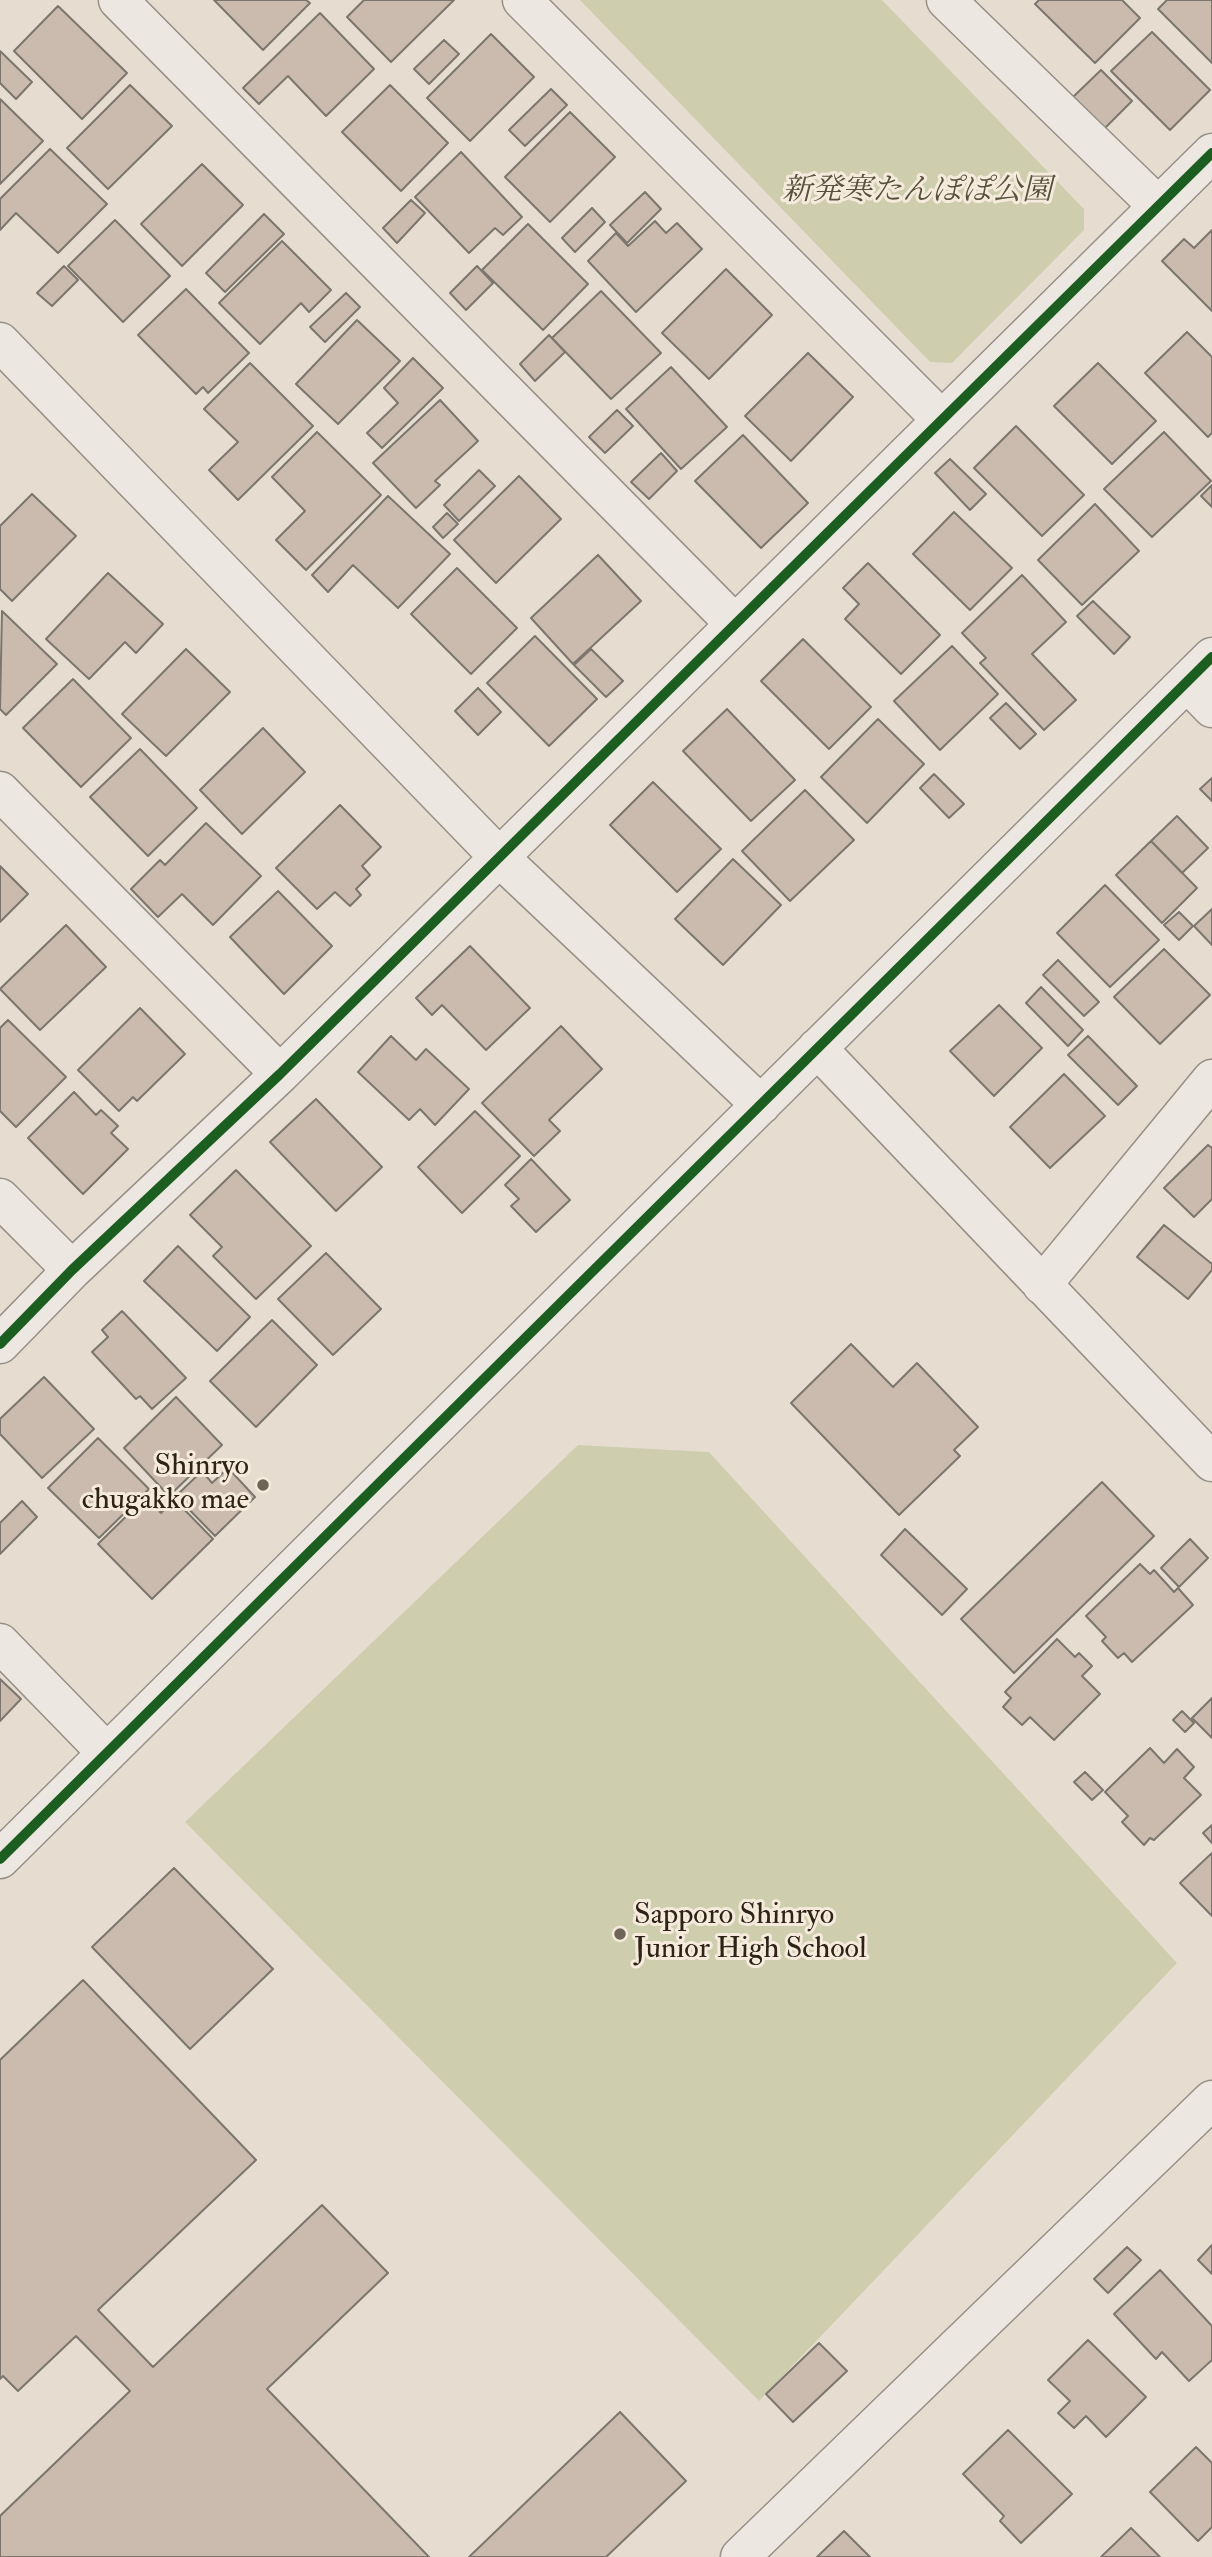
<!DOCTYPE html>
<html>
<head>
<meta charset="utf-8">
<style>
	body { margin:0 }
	canvas { display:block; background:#e6ddd0 }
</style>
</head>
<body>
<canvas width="1212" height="2557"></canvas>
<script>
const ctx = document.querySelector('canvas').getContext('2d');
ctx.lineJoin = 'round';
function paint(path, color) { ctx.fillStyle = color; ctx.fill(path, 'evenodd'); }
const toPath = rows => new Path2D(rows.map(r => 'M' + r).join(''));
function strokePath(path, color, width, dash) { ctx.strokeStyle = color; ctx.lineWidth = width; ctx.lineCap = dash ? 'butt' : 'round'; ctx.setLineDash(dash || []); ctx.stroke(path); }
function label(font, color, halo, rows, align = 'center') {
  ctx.font = font + ' "IM FELL Double Pica","Noto Serif JP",serif'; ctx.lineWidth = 6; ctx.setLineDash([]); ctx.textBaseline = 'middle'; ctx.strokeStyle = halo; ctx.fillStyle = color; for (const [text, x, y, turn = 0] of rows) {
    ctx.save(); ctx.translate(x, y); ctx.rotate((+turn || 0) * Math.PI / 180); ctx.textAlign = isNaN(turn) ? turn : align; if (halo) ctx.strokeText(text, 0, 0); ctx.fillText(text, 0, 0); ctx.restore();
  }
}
paint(toPath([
	[580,0,882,0,1084,209,1084,230,952,363,930,362],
	[578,1445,709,1452,1177,1963,759,2401,185,1822]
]), '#ceceaf');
const building = toPath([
	[214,0,306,0,310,3,263,50,214,0],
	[364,0,454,0,391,62,347,17,364,0],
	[1039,0,1122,0,1140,18,1095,63,1035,4,1039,0],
	[1167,0,1212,0,1212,63,1158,9,1167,0],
	[58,6,127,73,82,119,14,51,58,6],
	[320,13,374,69,326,116,288,76,259,104,243,88,320,13],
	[1152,32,1210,90,1170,130,1111,71,1152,32],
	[491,34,534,77,470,141,427,98,491,34],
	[444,40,459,54,429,84,414,69,444,40],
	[0,51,32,82,16,99,0,83,0,51],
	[1101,70,1132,101,1103,130,1072,98,1101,70],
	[130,85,172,126,108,189,67,148,130,85],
	[390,85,448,143,401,191,342,132,390,85],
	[551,89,567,105,525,146,509,130,551,89],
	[0,99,43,141,0,184,0,99],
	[570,112,615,157,550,222,505,177,570,112],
	[50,149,107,204,58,253,16,213,0,230,0,199,50,149],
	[461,152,522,217,503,235,495,228,469,253,415,197,461,152],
	[202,164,243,205,182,266,141,224,202,164],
	[645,192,661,209,627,243,610,225,645,192],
	[411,200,425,213,397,243,383,228,411,200],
	[592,208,605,222,575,252,562,238,592,208],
	[264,214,284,234,225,292,206,273,264,214],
	[115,220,170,276,123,322,68,266,115,220],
	[655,221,666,233,677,223,702,249,636,312,588,261,616,233,628,246,655,221],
	[528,224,588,284,543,330,482,270,528,224],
	[1212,230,1212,311,1162,261,1184,239,1194,248,1212,230],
	[282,241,331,290,309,312,301,303,260,344,219,303,282,241],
	[64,266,78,280,52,306,37,293,64,266],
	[477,266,493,283,466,310,450,293,477,266],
	[726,269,772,315,709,379,662,333,726,269],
	[186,289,249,353,208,393,203,387,196,394,138,335,186,289],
	[601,291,661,353,611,399,552,338,601,291],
	[346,293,360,307,325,342,310,327,346,293],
	[357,320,400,361,338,424,296,384,357,320],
	[1187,332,1212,357,1212,433,1208,437,1145,373,1187,332],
	[549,335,565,352,535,381,520,364,549,335],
	[808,353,853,397,791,461,745,416,808,353],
	[413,358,443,388,382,448,367,433,398,403,384,388,413,358],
	[250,363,313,426,238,500,209,470,238,442,204,409,250,363],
	[1098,363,1156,421,1112,464,1054,406,1098,363],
	[671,367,727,427,681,469,626,409,671,367],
	[440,400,478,441,435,481,440,485,416,508,373,463,440,400],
	[617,410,633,426,605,453,589,437,617,410],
	[1016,426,1084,495,1042,536,974,468,1016,426],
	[317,432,381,495,306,570,276,540,305,511,272,477,317,432],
	[1164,432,1211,481,1152,537,1104,489,1164,432],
	[743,435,808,503,761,548,695,481,743,435],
	[661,453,677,471,649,499,631,482,661,453],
	[950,459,986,494,970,510,935,473,950,459],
	[479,470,495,486,459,521,444,505,479,470],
	[519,476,561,519,496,583,454,540,519,476],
	[1212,485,1212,507,1201,496,1212,485],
	[32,494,76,536,12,601,0,589,0,526,32,494],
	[388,496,450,554,398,608,353,565,328,592,312,575,388,496],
	[1095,504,1139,551,1082,605,1038,560,1095,504],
	[954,512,1012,568,970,610,913,554,954,512],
	[447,513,458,524,443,538,433,527,447,513],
	[598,555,641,601,573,664,531,618,598,555],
	[868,563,940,635,901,674,845,619,859,604,843,588,868,563],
	[457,568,517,628,471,674,411,614,457,568],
	[108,573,163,624,136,653,125,642,89,679,46,639,108,573],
	[1022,575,1066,622,1032,654,1076,700,1044,730,980,663,986,658,962,633,1022,575],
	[1093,601,1130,637,1114,654,1077,616,1093,601],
	[2,611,57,664,6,715,0,709,2,611],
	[535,636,597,699,549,746,487,683,535,636],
	[803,639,871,707,829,749,761,681,803,639],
	[952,646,998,694,940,750,894,701,952,646],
	[186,649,230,692,166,756,122,714,186,649],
	[591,649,623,681,606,697,574,665,591,649],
	[73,679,131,738,81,787,23,728,73,679],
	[478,688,501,712,478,735,455,711,478,688],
	[1006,703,1036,734,1020,749,990,718,1006,703],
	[727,709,795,780,751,821,683,751,727,709],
	[878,719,924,764,867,823,821,777,878,719],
	[263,728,305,772,242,834,200,790,263,728],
	[140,749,197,808,148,856,90,797,140,749],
	[934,774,964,804,949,818,920,788,934,774],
	[1212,778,1212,801,1200,789,1212,778],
	[653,782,721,849,677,892,610,825,653,782],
	[805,790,854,840,790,901,742,851,805,790],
	[340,805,381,847,362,866,370,875,356,889,361,895,350,906,335,892,317,909,276,868,340,805],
	[1177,816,1208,848,1182,873,1151,841,1177,816],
	[206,823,261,876,213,925,182,894,158,917,131,889,160,860,165,865,206,823],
	[1151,841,1197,888,1162,923,1116,875,1151,841],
	[733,859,781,905,723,965,675,919,733,859],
	[0,866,28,894,0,922,0,866],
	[1105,885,1159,940,1110,987,1057,933,1105,885],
	[278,891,332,946,284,994,230,937,278,891],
	[1212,909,1212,945,1194,926,1212,909],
	[1179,912,1193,926,1179,940,1164,925,1179,912],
	[66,925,106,967,40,1030,0,989,66,925],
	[470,946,530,1008,486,1050,442,1005,432,1015,416,998,470,946],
	[1164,949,1210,995,1160,1044,1114,997,1164,949],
	[1058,960,1099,1002,1084,1016,1043,975,1058,960],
	[1041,987,1083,1030,1068,1046,1026,1003,1041,987],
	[999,1005,1042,1048,994,1096,950,1051,999,1005],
	[140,1008,185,1054,137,1101,133,1097,119,1111,78,1070,140,1008],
	[8,1020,66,1077,16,1127,0,1111,0,1028,8,1020],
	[561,1026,602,1069,549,1120,560,1131,534,1156,482,1103,561,1026],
	[391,1036,416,1060,426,1049,469,1089,435,1125,420,1109,409,1120,358,1072,391,1036],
	[1088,1036,1137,1086,1118,1105,1068,1055,1088,1036],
	[1064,1074,1105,1116,1050,1168,1010,1127,1064,1074],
	[74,1092,96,1115,101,1110,118,1126,111,1133,128,1149,83,1194,28,1138,74,1092],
	[316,1099,382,1167,336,1211,270,1142,316,1099],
	[475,1111,520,1156,462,1213,418,1167,475,1111],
	[1208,1145,1212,1148,1212,1199,1194,1217,1164,1188,1208,1145],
	[531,1159,570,1200,536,1232,511,1206,519,1199,505,1185,531,1159],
	[236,1170,311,1246,256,1299,213,1256,222,1247,190,1215,236,1170],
	[1164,1225,1212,1264,1212,1270,1188,1299,1137,1257,1164,1225],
	[178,1246,250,1317,217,1351,144,1281,178,1246],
	[326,1253,381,1309,333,1355,278,1299,326,1253],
	[122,1311,186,1378,152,1409,140,1396,136,1399,92,1352,108,1337,102,1330,122,1311],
	[272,1320,317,1365,256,1427,210,1381,272,1320],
	[851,1344,893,1387,917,1363,978,1427,954,1450,960,1456,899,1515,791,1403,851,1344],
	[44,1377,94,1429,42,1478,0,1434,0,1419,44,1377],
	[176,1397,222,1445,169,1496,124,1448,176,1397],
	[98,1438,149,1489,99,1538,48,1488,98,1438],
	[228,1468,255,1497,215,1536,176,1496,202,1471,212,1483,228,1468],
	[1102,1482,1154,1536,1014,1673,961,1619,1102,1482],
	[146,1497,161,1513,174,1499,213,1539,152,1599,98,1544,146,1497],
	[22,1501,37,1517,0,1554,0,1523,22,1501],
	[905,1529,967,1589,942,1615,881,1555,905,1529],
	[1190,1539,1208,1558,1179,1587,1161,1568,1190,1539],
	[1140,1564,1150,1574,1154,1570,1174,1592,1178,1588,1193,1605,1132,1662,1124,1653,1118,1658,1102,1641,1106,1637,1086,1616,1140,1564],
	[1057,1639,1075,1657,1079,1653,1092,1666,1082,1676,1100,1694,1054,1740,1030,1717,1022,1725,1003,1707,1011,1698,1005,1692,1057,1639],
	[0,1679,21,1699,0,1721,0,1679],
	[1212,1698,1212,1738,1192,1718,1212,1698],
	[1182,1711,1194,1723,1185,1732,1173,1720,1182,1711],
	[1150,1748,1164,1763,1177,1749,1194,1767,1184,1778,1201,1795,1154,1840,1150,1838,1144,1845,1122,1822,1128,1816,1105,1792,1150,1748],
	[1085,1772,1103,1790,1092,1800,1074,1782,1085,1772],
	[1212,1825,1212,1843,1203,1833,1212,1825],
	[1212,1853,1212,1916,1180,1883,1212,1853],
	[174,1868,273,1969,190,2049,92,1947,174,1868],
	[83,1980,256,2160,98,2310,153,2367,322,2205,388,2273,267,2389,429,2557,0,2557,0,2516,130,2391,76,2336,18,2391,3,2376,0,2379,0,2060,83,1980],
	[1212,2245,1212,2274,1198,2260,1212,2245],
	[1127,2247,1141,2260,1108,2293,1094,2279,1127,2247],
	[1160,2270,1212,2326,1212,2360,1189,2381,1162,2352,1156,2359,1114,2314,1160,2270],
	[1088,2340,1146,2397,1106,2437,1086,2416,1074,2428,1058,2413,1070,2401,1048,2380,1088,2340],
	[819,2343,847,2371,793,2422,766,2394,819,2343],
	[620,2412,686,2481,606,2557,469,2557,620,2412],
	[1008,2430,1072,2494,1021,2543,1000,2521,1004,2516,963,2474,1008,2430],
	[1196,2447,1212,2463,1212,2527,1198,2541,1150,2492,1196,2447],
	[1131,2528,1160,2557,1101,2557,1131,2528],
	[844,2531,870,2557,817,2557,844,2531]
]);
paint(building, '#cabbae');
strokePath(building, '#7c766e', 2);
const minor = toPath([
	[118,0,735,624],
	[522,0,942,420],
	[946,0,1158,206],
	[0,342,499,857,761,1105],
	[1187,682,1212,708],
	[0,791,280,1074],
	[817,1048,1212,1462],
	[0,1198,72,1270],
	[1042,1285,1212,1079],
	[0,1344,72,1270,280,1074,1212,153],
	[0,1643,107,1753],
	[0,1859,1212,657],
	[740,2557,1212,2100]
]);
strokePath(minor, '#969087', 41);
strokePath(minor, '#ece7e0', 38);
strokePath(toPath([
	[0,1344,72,1270,280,1074,1212,153],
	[0,1859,1212,657]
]), '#1b5e20', 10);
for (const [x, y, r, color] of [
	[263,1485,7,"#6e6457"],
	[620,1934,7,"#6e6457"]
]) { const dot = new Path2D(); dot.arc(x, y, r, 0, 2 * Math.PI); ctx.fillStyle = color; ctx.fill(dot); strokePath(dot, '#f5eadb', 2.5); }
label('italic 30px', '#57523c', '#f5eadb', [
	["新発寒たんぽぽ公園",917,193]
]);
label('30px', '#2d2316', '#f5eadb', [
	["Shinryo",249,1468],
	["chugakko mae",249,1502],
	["Sapporo Shinryo",634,1917,"left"],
	["Junior High School",634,1951,"left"]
], 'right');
</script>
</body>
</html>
